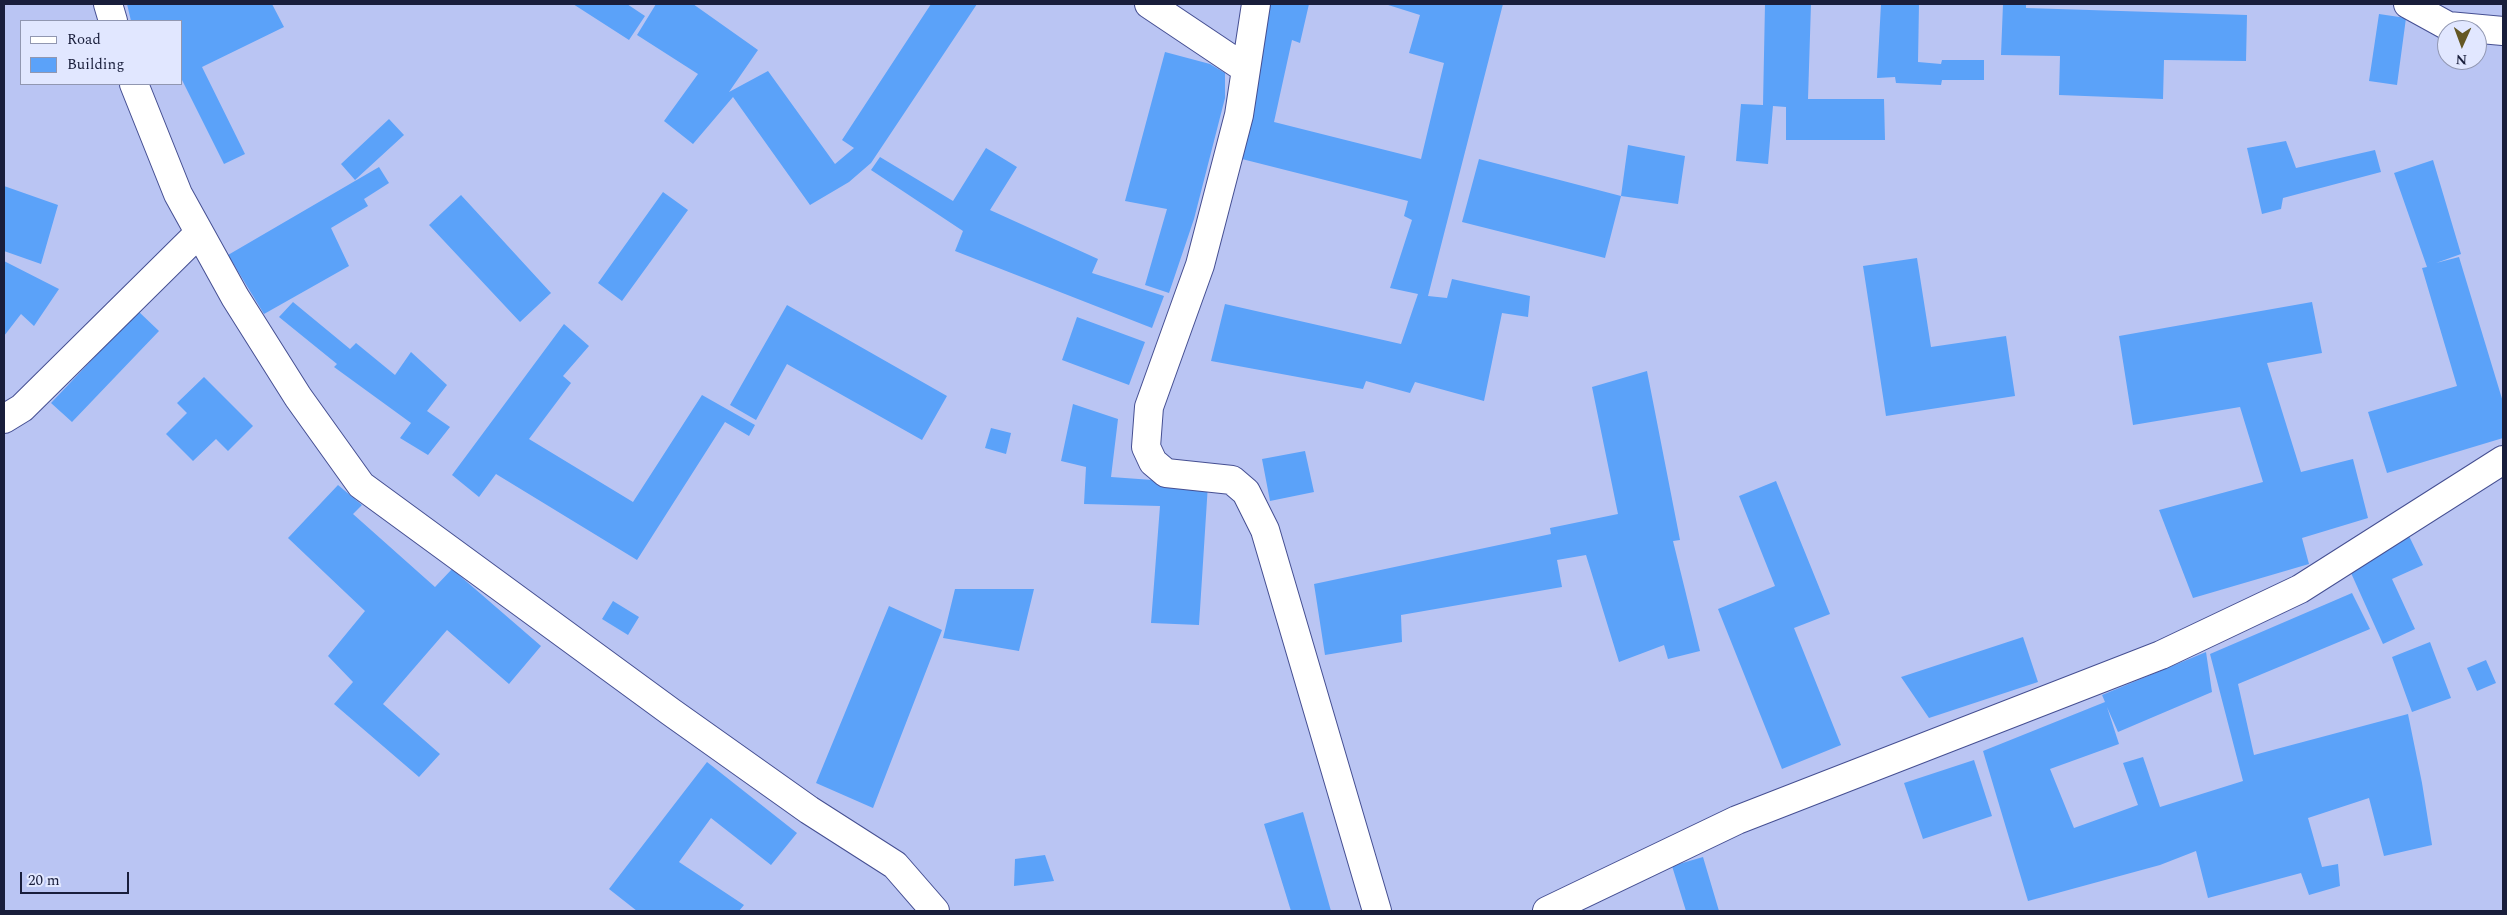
<!DOCTYPE html>
<html>
<head>
<meta charset="utf-8">
<style>
	body { margin:0 }
	#map { position:relative; width:2507px; height:915px; overflow:hidden; background:#bac5f3; font-family:Spectral,serif }
	canvas { display:block }
	.frame { position:absolute; inset:0; border:5px solid #191e3b; pointer-events:none }
	.legend { position:absolute; left:20px; top:20px; width:162px; height:65px; box-sizing:border-box; background:#e1e7ff; border:1px solid #9197b1; margin:0; padding:6px 9px; list-style:none; font-size:15px; color:#191e3b }
	.legend li { display:flex; align-items:center; gap:10px; height:25px }
	.legend b { width:25px; border:1px solid #9197b1 }
	.north { position:absolute; left:2437px; top:20px; width:50px; height:50px; box-sizing:border-box; background:#e1e7ff; border:1px solid #9197b1; border-radius:50%; rotate:182deg; font-size:14px; font-weight:700; line-height:20px; text-align:center; color:#191e3b }
	.north::after { content:''; display:block; margin:auto; width:18px; height:22px; background:#645724; clip-path:polygon(50% 0,100% 100%,50% 72%,0 100%) }
	.scale { position:absolute; left:20px; top:872px; width:109px; height:22px; box-sizing:border-box; border:2px solid #191e3b; border-top:0; padding-left:6px; font-size:15px; line-height:18px; white-space:nowrap; color:#191e3b; -webkit-text-stroke:4px #e1e7ff; paint-order:stroke }
</style>
</head>
<body>
<div id="map">
<canvas width="2507" height="915"></canvas>
<div class="frame"></div>
<ul class="legend">
<li><b style="height:6px;background:#fff"></b>Road</li>
<li><b style="height:14px;background:#5ba2f9"></b>Building</li>
</ul>
<div class="north">N</div>
<div class="scale">20 m</div>
</div>
<script>
const ctx = document.querySelector('canvas').getContext('2d');
ctx.lineJoin = 'round';
function paint(path, color) { ctx.fillStyle = color; ctx.fill(path, 'evenodd'); }
const toPath = rows => new Path2D(rows.map(r => 'M' + r).join(''));
function strokePath(path, color, width, dash) { ctx.strokeStyle = color; ctx.lineWidth = width; ctx.lineCap = dash ? 'butt' : 'round'; ctx.setLineDash(dash || []); ctx.stroke(path); }
paint(toPath([
	[127,4,272,4,284,27,202,67,245,154,224,164,181,78,181,21,131,21],
	[573,4,627,4,645,16,629,40],
	[656,4,693,4,758,50,729,92,768,71,835,164,854,148,842,140,931,4,977,4,871,163,849,182,810,205,733,97,693,144,664,121,698,74,637,35],
	[1265,4,1309,4,1300,43,1292,40,1274,122,1421,159,1444,63,1409,53,1420,15,1385,4,1503,4,1428,296,1447,298,1452,279,1530,296,1528,317,1502,313,1484,401,1415,382,1410,393,1366,381,1363,389,1211,361,1225,304,1401,344,1418,294,1390,288,1412,220,1404,216,1408,201,1238,158],
	[1765,4,1811,4,1808,99,1884,99,1885,140,1786,140,1786,107,1773,106,1768,164,1736,161,1741,104,1763,105],
	[1881,4,1919,4,1918,62,1941,64,1942,60,1984,60,1984,80,1942,80,1941,85,1896,83,1895,77,1877,78],
	[2003,4,2026,4,2026,8,2247,15,2246,61,2164,60,2163,99,2059,95,2060,56,2001,55],
	[2379,14,2406,18,2397,85,2369,81],
	[1165,52,1210,64,1225,73,1225,98,1194,219,1169,293,1145,285,1167,209,1125,201],
	[389,119,404,135,355,180,341,164],
	[2286,141,2296,168,2375,150,2381,172,2283,198,2281,209,2262,214,2247,148],
	[1628,145,1685,156,1678,204,1621,196],
	[986,148,1017,167,990,210,1098,259,1092,273,1164,296,1152,328,955,251,963,231,871,170,880,157,953,201],
	[1479,159,1621,196,1605,258,1462,222],
	[2433,160,2461,254,2436,263,2459,257,2503,402,2503,438,2387,473,2368,412,2457,386,2422,268,2427,267,2394,173],
	[379,167,389,183,364,199,368,206,331,228,349,266,264,314,228,255],
	[4,186,58,205,41,264,4,251],
	[663,192,688,210,622,301,598,283],
	[461,195,551,293,520,322,429,225],
	[1917,258,1931,347,2006,336,2015,396,1886,416,1863,266],
	[4,261,59,289,34,326,21,314,4,336],
	[293,302,350,349,356,343,395,375,411,352,447,385,427,411,450,427,428,455,400,438,411,423,334,367,337,364,279,317],
	[2312,302,2322,353,2267,363,2301,472,2353,459,2368,518,2302,538,2309,564,2193,598,2159,510,2263,482,2240,407,2133,425,2119,336],
	[787,305,947,396,922,440,787,364,756,420,730,405],
	[138,311,159,331,72,422,51,403],
	[1077,317,1145,342,1129,385,1062,360],
	[564,324,589,346,563,376,571,383,529,439,633,502,702,395,755,425,749,436,725,422,637,560,496,474,479,497,452,475],
	[1647,371,1680,540,1673,541,1700,651,1668,659,1664,645,1619,662,1586,555,1557,560,1562,587,1401,615,1402,642,1325,655,1314,584,1551,534,1550,528,1618,514,1592,387],
	[204,377,253,426,228,451,216,439,193,461,166,434,187,413,177,403],
	[1073,404,1118,419,1111,477,1208,484,1199,625,1151,623,1160,506,1084,504,1086,467,1061,461],
	[991,428,1011,433,1006,454,985,448],
	[1305,451,1314,492,1270,501,1262,459],
	[1776,481,1830,614,1794,628,1841,745,1782,769,1718,609,1775,586,1739,496],
	[338,485,362,505,353,514,435,587,452,569,541,646,509,684,447,630,383,704,440,754,419,777,334,704,353,682,328,656,365,611,288,538],
	[2409,536,2423,565,2392,579,2415,629,2383,644,2347,564],
	[955,589,1034,589,1019,651,943,638],
	[2352,593,2370,629,2238,684,2254,755,2408,714,2422,783,2432,845,2384,856,2369,798,2308,818,2322,867,2338,864,2340,886,2309,895,2301,873,2208,898,2196,851,2160,865,2028,901,1983,751,2105,702,2102,695,2206,652,2212,692,2118,732,2107,707,2119,744,2050,769,2074,828,2138,805,2123,763,2143,757,2160,807,2243,781,2210,654],
	[613,601,639,617,628,635,602,619],
	[889,606,942,630,873,808,816,783],
	[2023,637,2038,682,1929,718,1901,677],
	[2430,642,2451,698,2412,712,2392,657],
	[2486,660,2496,683,2477,691,2467,668],
	[1974,760,1992,816,1923,839,1904,783],
	[707,762,797,833,771,865,711,818,679,862,744,905,739,911,637,911,609,889],
	[1303,812,1331,911,1291,911,1264,824],
	[1045,855,1054,881,1014,886,1015,859],
	[1703,857,1719,911,1686,911,1672,866]
]), '#5ba2f9');
const street = toPath([
	[108,4,113,21],
	[1149,4,1246,69],
	[1256,4,1239,115,1200,265,1149,407,1146,447,1153,462,1166,473,1232,480,1246,492,1265,530,1377,911],
	[2408,4,2448,26,2503,31],
	[134,84,178,194,235,297,298,397,361,485,671,712,809,810,895,865,935,911],
	[4,419,22,408,199,233],
	[1547,911,1737,820,2161,655,2300,589,2503,460]
]);
strokePath(street, '#454f92', 30);
strokePath(street, '#fff', 28);
</script>
</body>
</html>
